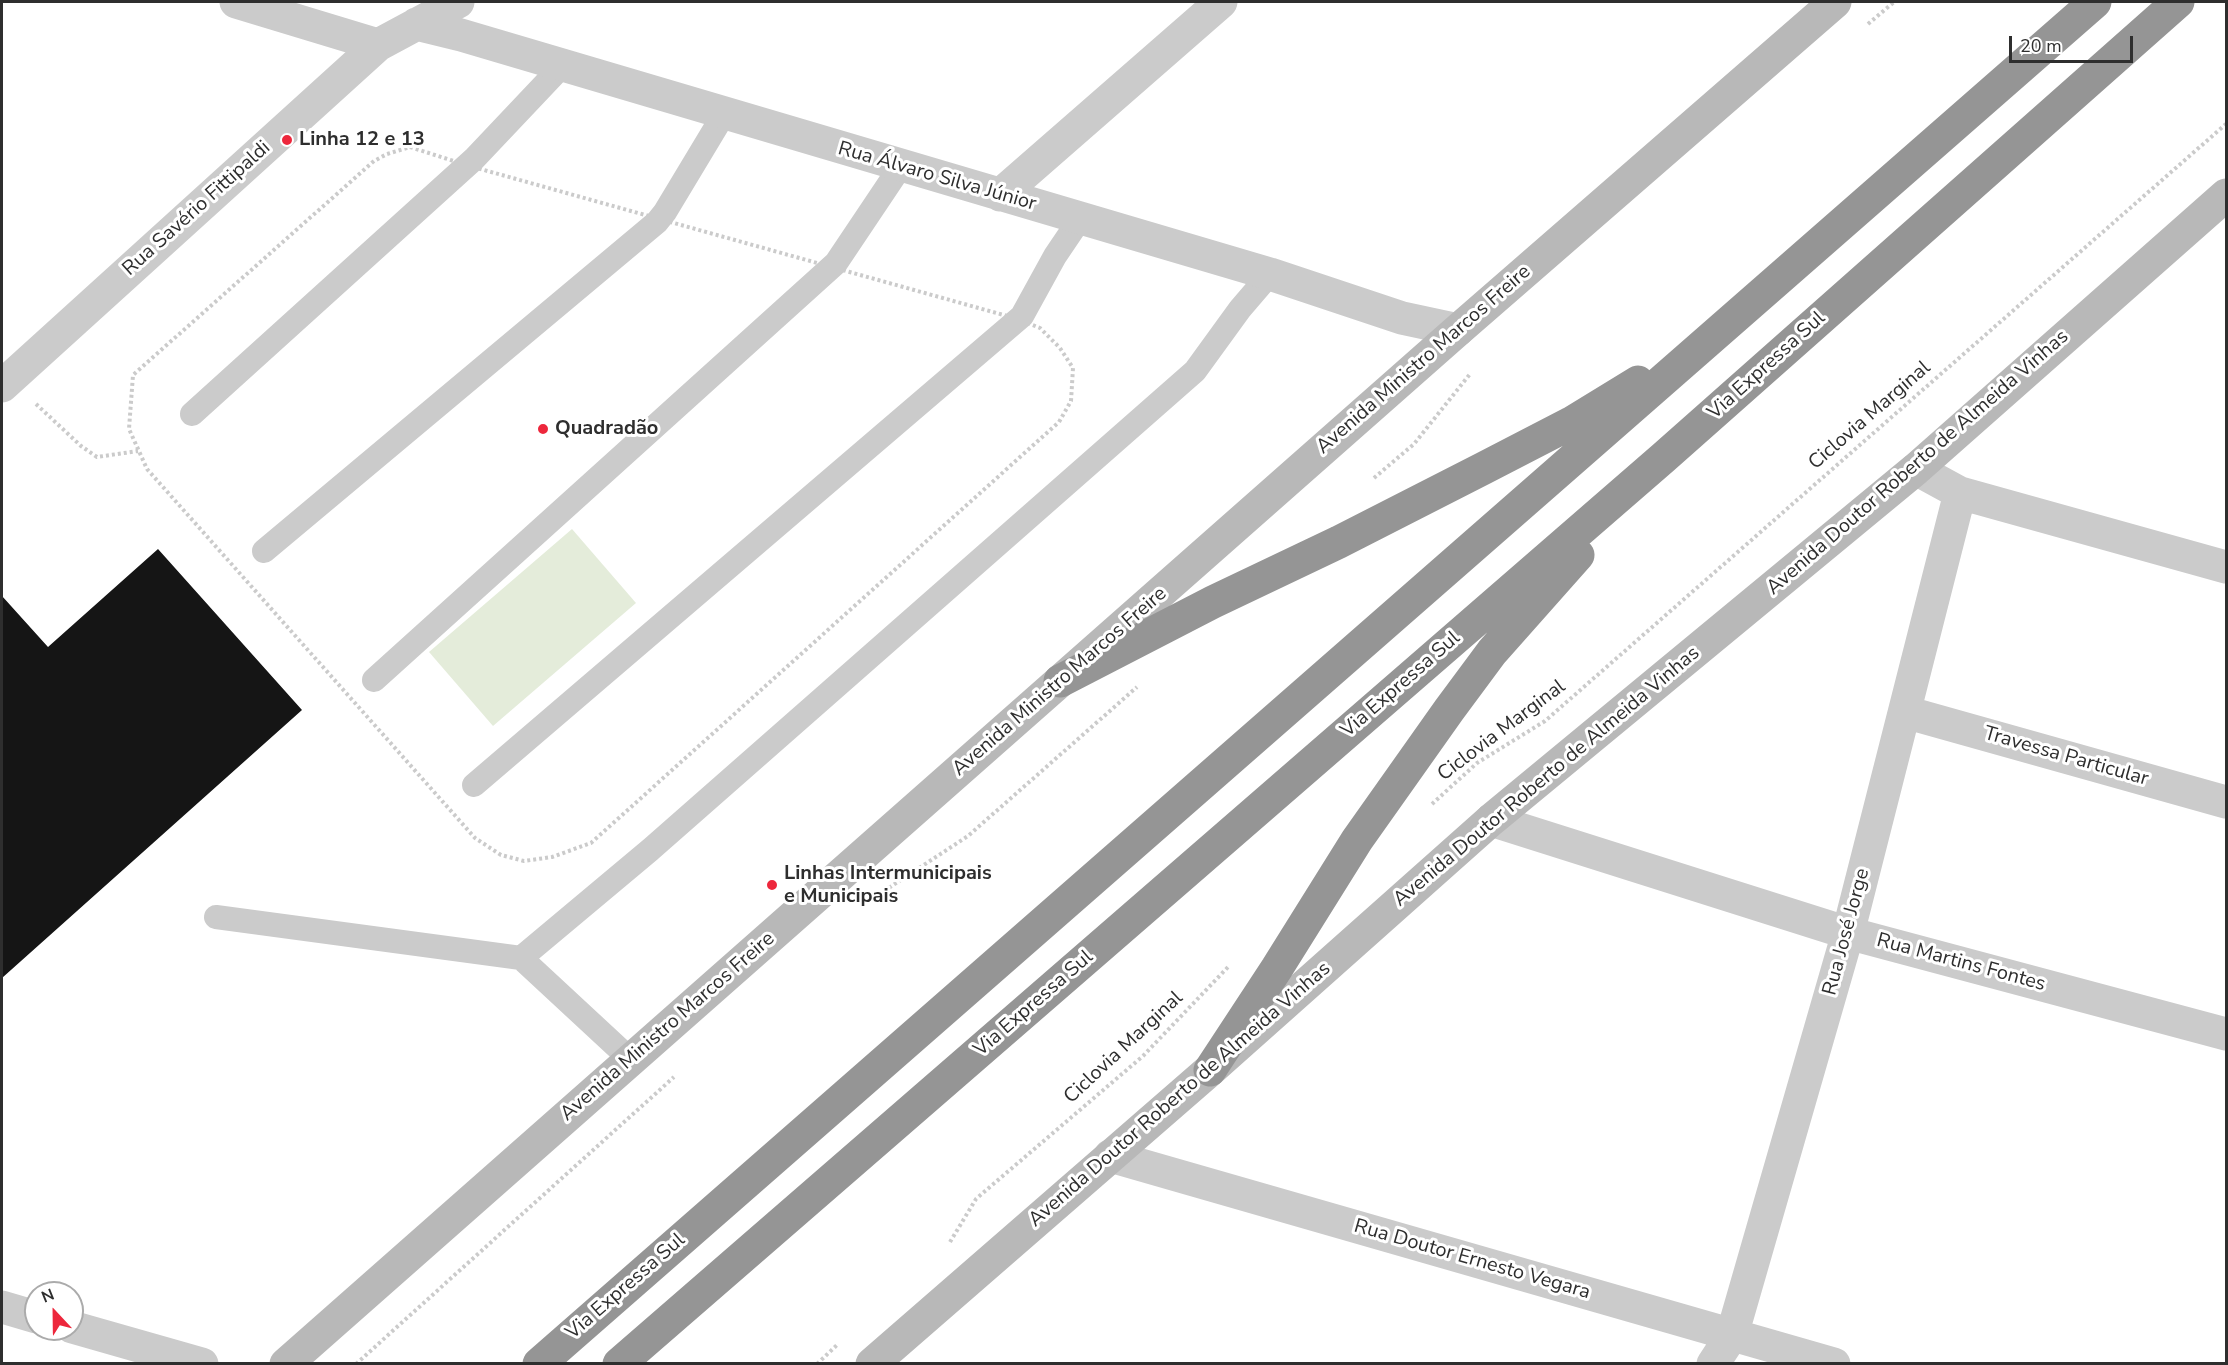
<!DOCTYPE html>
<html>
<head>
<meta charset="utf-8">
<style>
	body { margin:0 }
	#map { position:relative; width:2228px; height:1365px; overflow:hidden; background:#fff; font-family:"Nunito Sans",sans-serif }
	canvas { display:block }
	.frame { position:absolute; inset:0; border:3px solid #2e2e2e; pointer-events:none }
	.north { position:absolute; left:24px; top:1281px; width:60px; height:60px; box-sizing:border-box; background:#fff; border:2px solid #ababab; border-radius:50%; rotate:338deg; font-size:16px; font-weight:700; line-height:24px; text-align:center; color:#2e2e2e }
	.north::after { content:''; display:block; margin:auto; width:21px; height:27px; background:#ed273c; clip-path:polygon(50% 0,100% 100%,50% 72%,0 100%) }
	.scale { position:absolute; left:2009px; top:36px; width:124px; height:27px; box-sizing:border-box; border:3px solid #2e2e2e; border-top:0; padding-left:8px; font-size:18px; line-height:21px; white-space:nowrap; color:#2e2e2e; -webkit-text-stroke:4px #fff; paint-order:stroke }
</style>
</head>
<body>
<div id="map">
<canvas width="2228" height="1365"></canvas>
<div class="frame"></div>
<div class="north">N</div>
<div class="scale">20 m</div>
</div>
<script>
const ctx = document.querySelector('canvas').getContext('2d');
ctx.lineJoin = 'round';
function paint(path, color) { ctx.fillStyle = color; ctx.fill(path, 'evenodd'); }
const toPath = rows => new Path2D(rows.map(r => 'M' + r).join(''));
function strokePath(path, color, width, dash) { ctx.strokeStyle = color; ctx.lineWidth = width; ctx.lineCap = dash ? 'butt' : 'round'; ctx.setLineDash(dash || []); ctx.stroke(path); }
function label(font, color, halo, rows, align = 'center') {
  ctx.font = font + ' "Nunito Sans",sans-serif'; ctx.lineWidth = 6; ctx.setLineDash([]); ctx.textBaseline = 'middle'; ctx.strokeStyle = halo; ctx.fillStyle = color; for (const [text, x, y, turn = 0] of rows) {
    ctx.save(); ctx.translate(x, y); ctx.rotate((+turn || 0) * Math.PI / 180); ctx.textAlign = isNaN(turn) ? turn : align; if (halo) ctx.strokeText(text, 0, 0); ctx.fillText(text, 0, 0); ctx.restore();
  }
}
paint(toPath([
	[572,529,636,603,493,726,429,652]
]), '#e4ecda');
paint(toPath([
	[158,549,302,710,2,978,2,596,48,647]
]), '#151515');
strokePath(toPath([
	[1868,24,1894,2],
	[410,147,466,165,1018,319,1040,328,1060,348,1073,368,1071,401,1059,422,591,843,552,857,524,861,501,855,475,838,147,469,129,429,133,375,374,161,387,154,410,147],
	[36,404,81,446,97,457,138,451],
	[1374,478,1414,444,1470,374],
	[1432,804,1477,763,1545,721,2226,124],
	[884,891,968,836,1137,687],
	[950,1242,976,1199,984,1192,1143,1056,1229,966],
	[356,1364,674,1077],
	[817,1364,838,1344]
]), '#cbcbcb', 4, [3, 3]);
strokePath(toPath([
	[192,414,474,159,562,66],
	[264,551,657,222,665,212,724,114],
	[374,680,836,263,901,166],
	[474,785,1022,316,1055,256,1080,219],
	[216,917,521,958,631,1060],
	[521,958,650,850,1195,371,1240,309,1270,274]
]), '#cbcbcb', 24);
strokePath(toPath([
	[236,2,378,45],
	[416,24,461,35,1270,274,1402,318,1458,330],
	[1000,195,1221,2],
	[2,386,378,45,458,2],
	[1916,469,1960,493,2226,567],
	[1905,712,2226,802],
	[1491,820,1848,933,2226,1034],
	[1110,1156,1834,1364],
	[2,1307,36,1317],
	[72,1327,202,1364],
	[1713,1364,1732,1335,1848,933,1960,493]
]), '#cbcbcb', 33);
strokePath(toPath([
	[286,1364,1458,330,1835,2],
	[872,1364,1210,1070,1491,820,1916,469,2226,195]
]), '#b8b8b8', 33);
strokePath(toPath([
	[1060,681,1213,602,1339,542,1484,468,1571,423,1638,382],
	[1210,1070,1277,968,1357,840,1449,710,1492,652,1578,555],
	[539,1364,2095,2],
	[619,1364,1663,458,2178,2]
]), '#959595', 33);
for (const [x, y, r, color] of [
	[287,140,6,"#ed273c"],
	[543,429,6,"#ed273c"],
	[772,885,6,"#ed273c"]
]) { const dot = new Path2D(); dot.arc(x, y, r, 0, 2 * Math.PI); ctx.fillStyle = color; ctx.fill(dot); strokePath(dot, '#fff', 2); }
label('bold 20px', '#2e2e2e', '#fff', [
	["Linha 12 e 13",299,140],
	["Quadradão",555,429],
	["Linhas Intermunicipais",784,874],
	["e Municipais",784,897]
], 'left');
label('20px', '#2e2e2e', '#fff', [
	["Rua Álvaro Silva Júnior",937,177,16],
	["Rua Savério Fittipaldi",197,209,-42],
	["Avenida Ministro Marcos Freire",1424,360,-41],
	["Via Expressa Sul",1767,366,-42],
	["Ciclovia Marginal",1870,416,-41],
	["Avenida Doutor Roberto de Almeida Vinhas",1918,463,-41],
	["Avenida Ministro Marcos Freire",1060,682,-41],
	["Via Expressa Sul",1401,685,-41],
	["Ciclovia Marginal",1502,731,-37],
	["Travessa Particular",2066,757,16],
	["Avenida Doutor Roberto de Almeida Vinhas",1547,777,-40],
	["Rua José Jorge",1847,932,-75],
	["Rua Martins Fontes",1961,963,15],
	["Via Expressa Sul",1034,1004,-41],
	["Avenida Ministro Marcos Freire",668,1027,-41],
	["Ciclovia Marginal",1124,1048,-43],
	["Avenida Doutor Roberto de Almeida Vinhas",1180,1095,-41],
	["Rua Doutor Ernesto Vegara",1472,1260,16],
	["Via Expressa Sul",626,1287,-41]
]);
</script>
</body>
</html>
